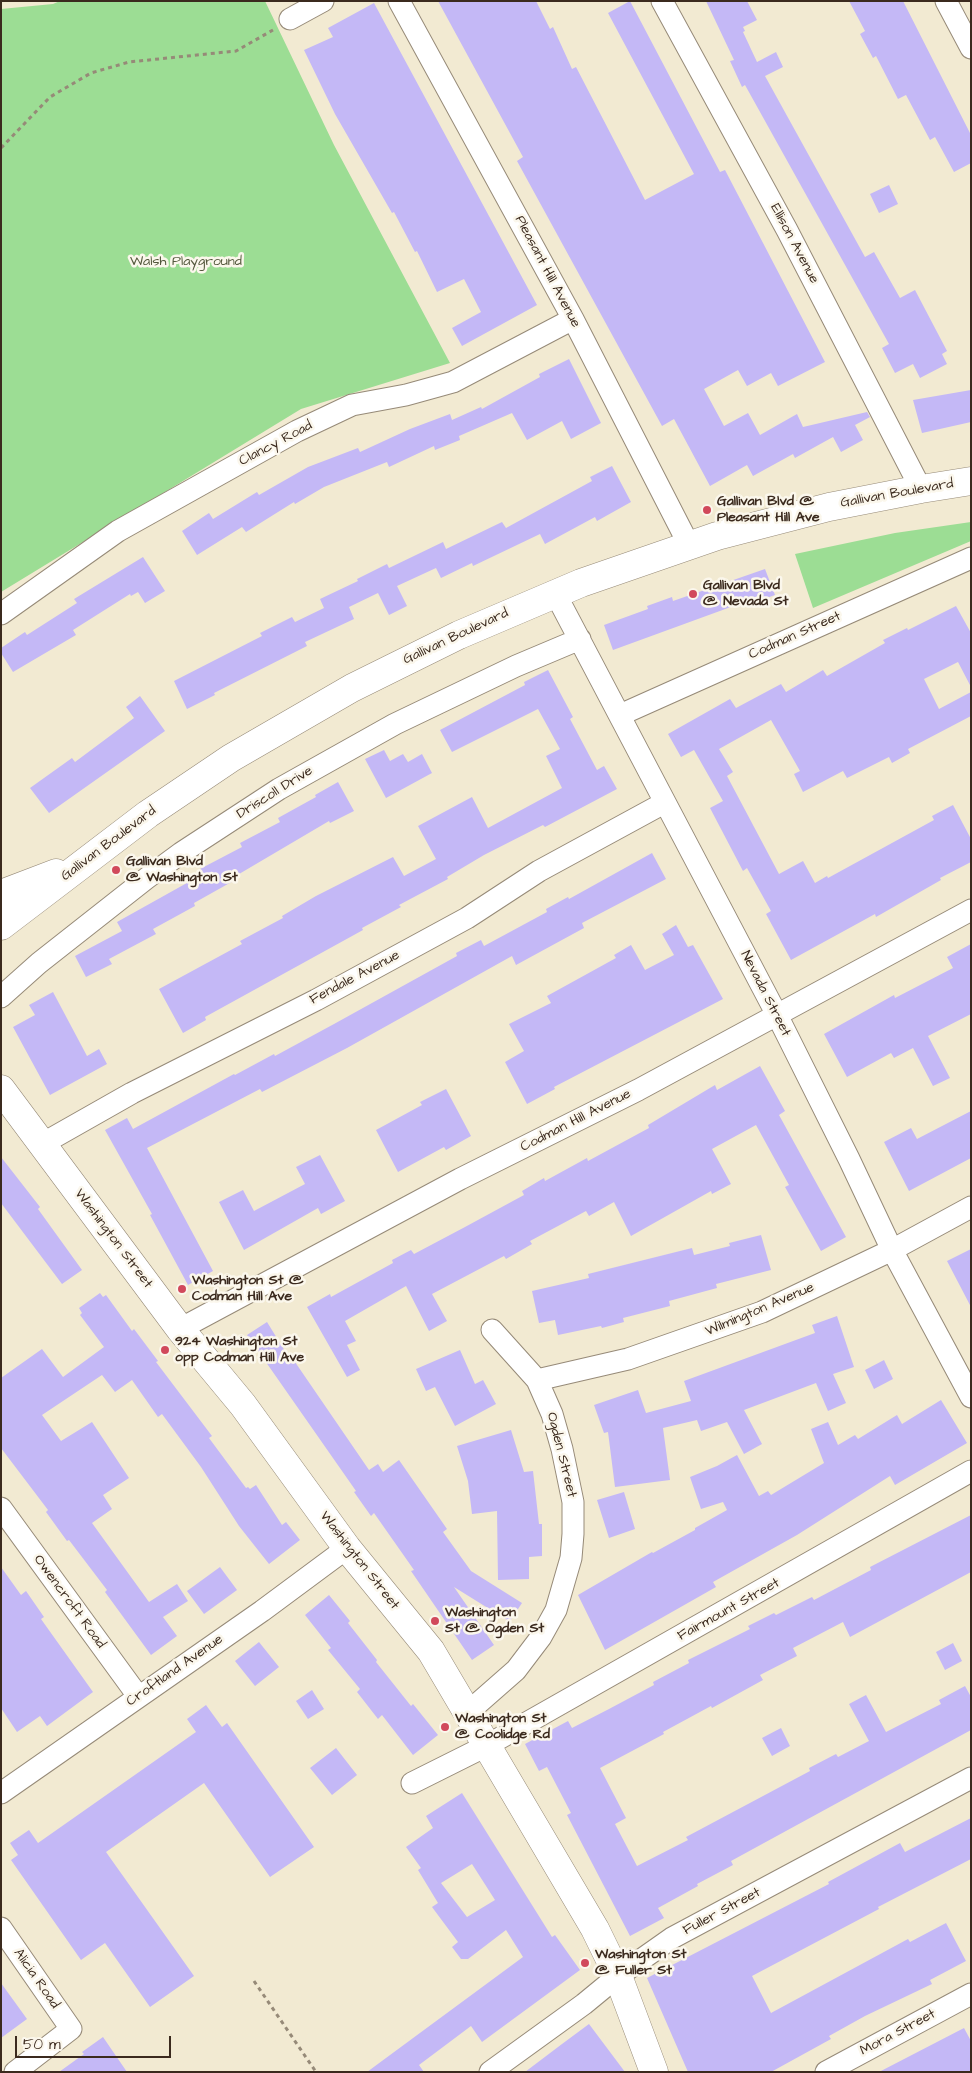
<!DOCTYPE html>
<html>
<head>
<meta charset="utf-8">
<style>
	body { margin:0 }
	#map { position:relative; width:972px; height:2073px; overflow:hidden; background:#f2ead2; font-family:"Architects Daughter",sans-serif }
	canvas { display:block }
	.frame { position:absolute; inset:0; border:2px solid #3b2a1e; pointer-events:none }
	.scale { position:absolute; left:15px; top:2036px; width:156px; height:22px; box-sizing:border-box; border:2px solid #3b2a1e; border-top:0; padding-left:6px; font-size:15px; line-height:18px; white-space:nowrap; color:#3b2a1e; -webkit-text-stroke:4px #fbf7ec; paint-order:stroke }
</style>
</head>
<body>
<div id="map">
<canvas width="972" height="2073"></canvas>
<div class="frame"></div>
<div class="scale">50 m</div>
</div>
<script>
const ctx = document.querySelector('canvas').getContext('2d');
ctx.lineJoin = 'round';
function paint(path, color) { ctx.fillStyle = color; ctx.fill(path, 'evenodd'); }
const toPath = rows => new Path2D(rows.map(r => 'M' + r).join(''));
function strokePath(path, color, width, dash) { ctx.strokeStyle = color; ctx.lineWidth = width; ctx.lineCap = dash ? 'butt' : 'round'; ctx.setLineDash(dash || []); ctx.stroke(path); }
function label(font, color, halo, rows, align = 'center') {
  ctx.font = font + ' "Architects Daughter",sans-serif'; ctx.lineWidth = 5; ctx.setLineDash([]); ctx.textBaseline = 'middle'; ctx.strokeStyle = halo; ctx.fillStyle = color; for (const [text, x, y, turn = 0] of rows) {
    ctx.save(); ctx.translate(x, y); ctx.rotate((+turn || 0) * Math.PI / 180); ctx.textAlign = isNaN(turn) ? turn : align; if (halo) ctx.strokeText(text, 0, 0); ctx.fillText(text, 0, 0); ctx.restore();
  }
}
paint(toPath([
	[60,1,265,1,334,145,450,363,301,409,1,592,1,9,53,4],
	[971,522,971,541,813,608,795,554,895,533]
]), '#9cdd94');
paint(toPath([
	[438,1,536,1,550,29,553,27,572,69,576,67,645,200,694,174,608,13,630,1,720,172,725,170,825,362,778,386,771,373,747,386,738,370,704,389,724,426,748,413,760,435,797,414,803,427,867,412,870,417,855,425,863,440,841,452,833,437,795,458,793,454,753,476,747,465,710,486,674,419,662,426,517,161,523,157],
	[706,1,747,1,757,20,743,27,745,31,743,32,757,62,776,52,783,67,765,76,865,257,874,252,900,298,915,290,947,351,942,354,947,364,920,378,913,364,895,373,882,348,889,344,745,85,742,87,730,61,734,60],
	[849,1,903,1,971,135,971,163,954,172,935,137,930,140,906,95,898,99,876,56,873,58,860,34,865,31],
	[374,3,537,305,462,346,452,328,481,312,464,279,437,292,417,251,415,252,394,212,392,213,335,114,304,50,333,37,328,28],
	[889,185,898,204,879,213,870,194],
	[569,359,601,423,571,439,562,421,527,440,512,413,459,436,460,440,435,450,434,446,389,467,387,462,324,487,295,504,294,502,246,532,242,527,197,555,182,531,209,513,213,519,257,492,259,495,308,467,358,448,360,452,410,429,450,414,452,420,481,407,482,409,540,377,539,374],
	[971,390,971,422,922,433,913,400],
	[612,466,631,502,597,521,595,517,545,544,540,534,473,566,472,563,441,578,436,568,397,586,407,606,389,615,378,593,349,607,354,619,305,642,307,646,214,693,215,695,187,709,174,681,262,636,260,633,292,617,295,622,324,608,320,599,358,581,357,579,387,564,389,568,443,542,446,549,502,522,506,528,592,481,590,477],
	[143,557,165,591,145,603,138,592,131,596,130,594,73,630,76,635,13,672,1,653,1,648,25,632,27,635,77,603,74,599],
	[765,569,775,595,741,607,739,604,613,650,604,625,648,609,647,606,672,597,673,601],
	[956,606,971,633,971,687,958,662,924,679,939,709,971,692,971,716,908,749,910,753,892,763,889,757,847,778,843,771,803,792,794,774,800,771,771,720,719,749,733,772,727,776,779,874,803,861,815,883,827,876,828,878,934,820,932,816,953,805,971,839,971,862,940,878,941,880,876,917,875,914,791,960,766,914,771,911,747,868,743,871,710,808,723,801,694,750,681,757,668,734,730,699,736,708,781,684,786,692,823,670,827,676,885,643,883,640,907,628,908,630],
	[548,670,573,717,570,719,597,770,604,766,617,789,545,827,543,825,484,855,447,877,448,879,399,905,401,907,362,928,363,930,205,1017,206,1020,183,1033,159,989,242,944,240,941,283,918,282,916,316,896,393,857,404,876,436,859,418,826,472,797,488,828,562,788,546,756,560,749,538,709,452,752,440,730,525,685,524,682],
	[140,696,165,731,49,813,30,788,72,758,75,762,134,718,126,707],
	[384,750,390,761,403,754,408,762,422,754,432,773,386,798,365,759],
	[338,782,354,811,330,823,329,821,234,877,235,880,194,903,195,906,153,929,156,934,109,959,112,964,86,977,75,956,122,931,117,922,203,874,200,869,242,847,240,843,280,822,278,818,316,797,315,795],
	[652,853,666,879,582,923,584,928,516,965,512,956,347,1048,262,1092,260,1089,147,1148,213,1271,188,1285,150,1215,152,1214,105,1130,127,1118,133,1129,234,1074,235,1075,274,1054,275,1056,334,1024,457,956,456,953,481,940,484,946,547,912,546,909,568,897,569,899],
	[676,925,688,947,693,945,723,999,554,1087,555,1089,527,1104,505,1062,524,1051,509,1024,551,1003,547,996,616,958,614,955,631,945,645,970,674,955,662,934],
	[971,944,971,1014,928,1036,950,1078,933,1086,913,1048,894,1058,891,1053,847,1077,824,1034,894,995,895,998,953,968,947,957],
	[53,992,87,1056,99,1049,107,1064,50,1095,13,1027,35,1015,29,1005],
	[760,1066,785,1111,779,1115,846,1237,821,1251,785,1187,789,1185,756,1125,712,1149,731,1184,712,1194,711,1191,631,1236,614,1202,589,1216,586,1211,530,1241,532,1244,506,1259,504,1256,432,1294,447,1321,429,1331,406,1286,345,1321,356,1341,347,1345,360,1370,347,1377,307,1307,330,1294,331,1297,393,1263,392,1260,411,1250,414,1254,465,1227,524,1195,522,1191,544,1178,545,1181,587,1158,588,1161,649,1128,648,1125,715,1085,717,1090],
	[446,1089,471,1136,446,1150,444,1147,398,1172,376,1130,422,1105,420,1102],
	[971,1111,971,1158,909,1191,884,1142,911,1128,917,1139],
	[320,1155,345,1201,321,1214,318,1208,244,1250,219,1202,243,1190,254,1211,305,1184,296,1167],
	[1,1157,40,1207,38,1209,82,1270,62,1284,1,1203],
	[761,1235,771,1270,716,1284,717,1288,669,1301,670,1306,623,1318,624,1322,602,1328,601,1326,558,1335,555,1320,539,1323,532,1291,589,1278,588,1274,692,1248,694,1255,730,1246,729,1243],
	[971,1249,971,1307,947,1261],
	[100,1293,103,1297,106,1295,132,1331,134,1329,158,1361,156,1362,212,1436,209,1438,246,1488,248,1487,250,1489,256,1485,282,1525,286,1522,300,1540,269,1564,239,1526,201,1467,162,1414,158,1417,132,1380,115,1392,102,1375,42,1415,61,1441,92,1422,129,1478,103,1495,112,1509,92,1523,149,1602,177,1584,188,1601,163,1617,177,1636,151,1655,105,1592,107,1590,69,1540,67,1541,46,1512,48,1510,1,1448,1,1378,42,1349,63,1377,104,1347,80,1315,82,1313,79,1308],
	[837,1316,854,1367,833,1374,846,1403,828,1411,816,1383,744,1410,762,1444,744,1454,727,1422,701,1431,697,1420,663,1428,670,1480,615,1487,608,1432,604,1433,594,1405,638,1390,646,1413,691,1401,684,1381,815,1333,812,1325],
	[267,1322,293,1364,295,1362,369,1470,378,1464,383,1472,399,1460,447,1529,443,1532,471,1571,522,1603,510,1621,512,1623,454,1587,494,1645,472,1660,411,1571,414,1570,374,1513,371,1516,354,1492,356,1491,247,1335],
	[460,1350,475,1384,483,1380,496,1404,455,1426,435,1387,426,1391,416,1369],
	[884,1360,893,1379,874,1389,865,1370],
	[941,1400,967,1443,895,1485,890,1476,797,1535,713,1582,716,1587,605,1650,578,1595,652,1552,653,1553,695,1530,695,1528,727,1510,723,1502,701,1509,690,1477,717,1466,737,1455,759,1496,768,1491,771,1495,824,1463,811,1429,828,1422,838,1445,855,1435,858,1439,897,1415,902,1424],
	[511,1430,524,1472,533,1471,539,1524,542,1524,542,1556,529,1557,529,1579,498,1580,497,1511,472,1514,468,1481,457,1446],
	[624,1492,635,1529,609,1538,597,1500],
	[971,1515,971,1572,850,1637,843,1622,793,1648,797,1656,760,1675,763,1680,712,1708,711,1706,663,1732,664,1734,600,1768,626,1818,615,1824,637,1866,688,1840,686,1837,810,1771,809,1768,836,1754,838,1757,869,1741,849,1704,866,1695,886,1732,941,1704,939,1700,965,1686,971,1697,971,1730,731,1861,733,1865,697,1884,698,1886,658,1908,664,1918,630,1936,567,1815,571,1813,547,1767,539,1771,525,1744,568,1721,572,1728,609,1709,654,1685,653,1682,689,1663,688,1660,750,1629,748,1626,774,1613,776,1615,812,1597,814,1600,871,1570,870,1567],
	[1,1567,21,1595,26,1591,44,1617,41,1619,93,1692,47,1726,40,1716,17,1732,1,1708],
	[220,1567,237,1590,204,1614,187,1591],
	[329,1595,350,1621,348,1623,377,1660,376,1662,411,1706,413,1704,438,1735,413,1755,382,1715,378,1719,357,1692,360,1689,328,1650,331,1648,305,1615],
	[259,1642,279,1667,255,1686,235,1661],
	[953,1643,962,1661,945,1670,936,1652],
	[312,1690,324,1709,308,1719,296,1701],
	[206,1705,222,1727,227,1723,314,1847,270,1877,204,1783,106,1852,194,1976,150,2007,105,1943,81,1960,11,1860,18,1855,10,1843,29,1830,38,1843,196,1732,187,1719],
	[781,1728,790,1746,772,1756,762,1738],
	[336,1748,357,1775,332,1795,310,1768],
	[462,1793,552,1937,555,1935,580,1970,482,2042,471,2026,419,2065,424,2072,367,2072,523,1957,506,1930,468,1959,461,1959,452,1947,458,1942,432,1907,438,1903,418,1870,421,1868,406,1847,433,1828,426,1816],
	[472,1864,495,1900,467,1917,441,1883],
	[971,1818,971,1859,878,1907,879,1909,752,1976,771,2013,908,1939,910,1942,946,1923,966,1961,930,1980,932,1984,865,2016,829,2036,831,2039,771,2072,688,2072,647,1978,829,1884,828,1882,900,1843,905,1852],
	[1,1983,27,2019,1,2038],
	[589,2024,625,2072,525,2072,562,2044],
	[964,2028,971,2041,971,2072,879,2072],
	[103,2037,127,2072,59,2072,84,2054,82,2052]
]), '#c4b8f6');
const street = toPath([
	[399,1,573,319,689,545],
	[662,1,787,230,921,489],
	[946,1,971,48],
	[290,19,323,1],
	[555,593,777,1015,849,1159,892,1250,971,1397],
	[1,614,118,531,297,431,352,405,406,395,453,382,573,319],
	[620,715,971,558],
	[1,997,39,963,147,878,181,853,279,789,395,724,516,666,580,639],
	[42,1144,132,1093,316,1000,467,918,539,871,664,803],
	[180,1329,460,1179,638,1090,971,910],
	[537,1380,628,1359,762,1312,892,1250,971,1207],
	[1,1508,138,1696],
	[467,1713,516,1670,541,1637,556,1610,571,1558,573,1534,573,1502,562,1449,552,1414,537,1380,492,1330],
	[412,1783,486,1746,971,1471],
	[1,1793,262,1611,347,1548],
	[1,1928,71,2029,15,2072],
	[490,2072,584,2004,618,1976,672,1938,971,1778],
	[826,2072,971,1994]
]);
const secondary = toPath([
	[1,1089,180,1329,243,1405,347,1548,431,1651,595,1929,618,1976,654,2072]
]);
const highway = toPath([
	[1,894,56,873],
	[1,926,148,814,231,758,352,688,459,635,581,583,717,536,829,507,921,489,971,481]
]);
strokePath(street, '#968a78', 23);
strokePath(secondary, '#968a78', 29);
strokePath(highway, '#968a78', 29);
strokePath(toPath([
	[1,148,50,97,91,73,129,62,236,51,273,30],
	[254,1981,316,2072]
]), '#968a78', 3, [4, 4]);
strokePath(street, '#fff', 21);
strokePath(secondary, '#fff', 28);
strokePath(highway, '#fff', 28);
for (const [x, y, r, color] of [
	[707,510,5,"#d1495b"],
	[693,594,5,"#d1495b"],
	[116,870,5,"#d1495b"],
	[182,1289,5,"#d1495b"],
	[165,1350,5,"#d1495b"],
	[435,1621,5,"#d1495b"],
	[445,1727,5,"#d1495b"],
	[585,1963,5,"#d1495b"]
]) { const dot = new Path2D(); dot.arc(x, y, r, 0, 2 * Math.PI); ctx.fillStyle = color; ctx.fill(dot); strokePath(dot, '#fbf7ec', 2); }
label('14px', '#3b2a1e', '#fbf7ec', [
	["Ellison Avenue",794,244,62],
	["Pleasant Hill Avenue",547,272,62],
	["Clancy Road",276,444,-28],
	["Gallivan Boulevard",897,494,-10],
	["Codman Street",795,636,-24],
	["Gallivan Boulevard",456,637,-25],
	["Driscoll Drive",275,793,-32],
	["Gallivan Boulevard",109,844,-37],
	["Fendale Avenue",355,978,-28],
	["Nevada Street",765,994,63],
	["Codman Hill Avenue",576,1121,-27],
	["Washington Street",113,1239,53],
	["Wilmington Avenue",760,1310,-23],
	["Ogden Street",561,1455,76],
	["Washington Street",359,1561,52],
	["Owencroft Road",69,1602,54],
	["Fairmount Street",729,1610,-29],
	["Croftland Avenue",175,1671,-35],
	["Fuller Street",722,1912,-28],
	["Alicia Road",36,1979,55],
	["Mora Street",898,2033,-28]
]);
label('14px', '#53573c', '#fbf7ec', [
	["Walsh Playground",186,262]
]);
label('bold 14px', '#3b2a1e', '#fbf7ec', [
	["Gallivan Blvd @",717,502],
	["Pleasant Hill Ave",717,518],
	["Gallivan Blvd",703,586],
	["@ Nevada St",703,602],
	["Gallivan Blvd",126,862],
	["@ Washington St",126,878],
	["Washington St @",192,1281],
	["Codman Hill Ave",192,1297],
	["924 Washington St",175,1342],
	["opp Codman Hill Ave",175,1358],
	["Washington",445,1613],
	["St @ Ogden St",445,1629],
	["Washington St",455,1719],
	["@ Coolidge Rd",455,1735],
	["Washington St",595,1955],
	["@ Fuller St",595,1971]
], 'left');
</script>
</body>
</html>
